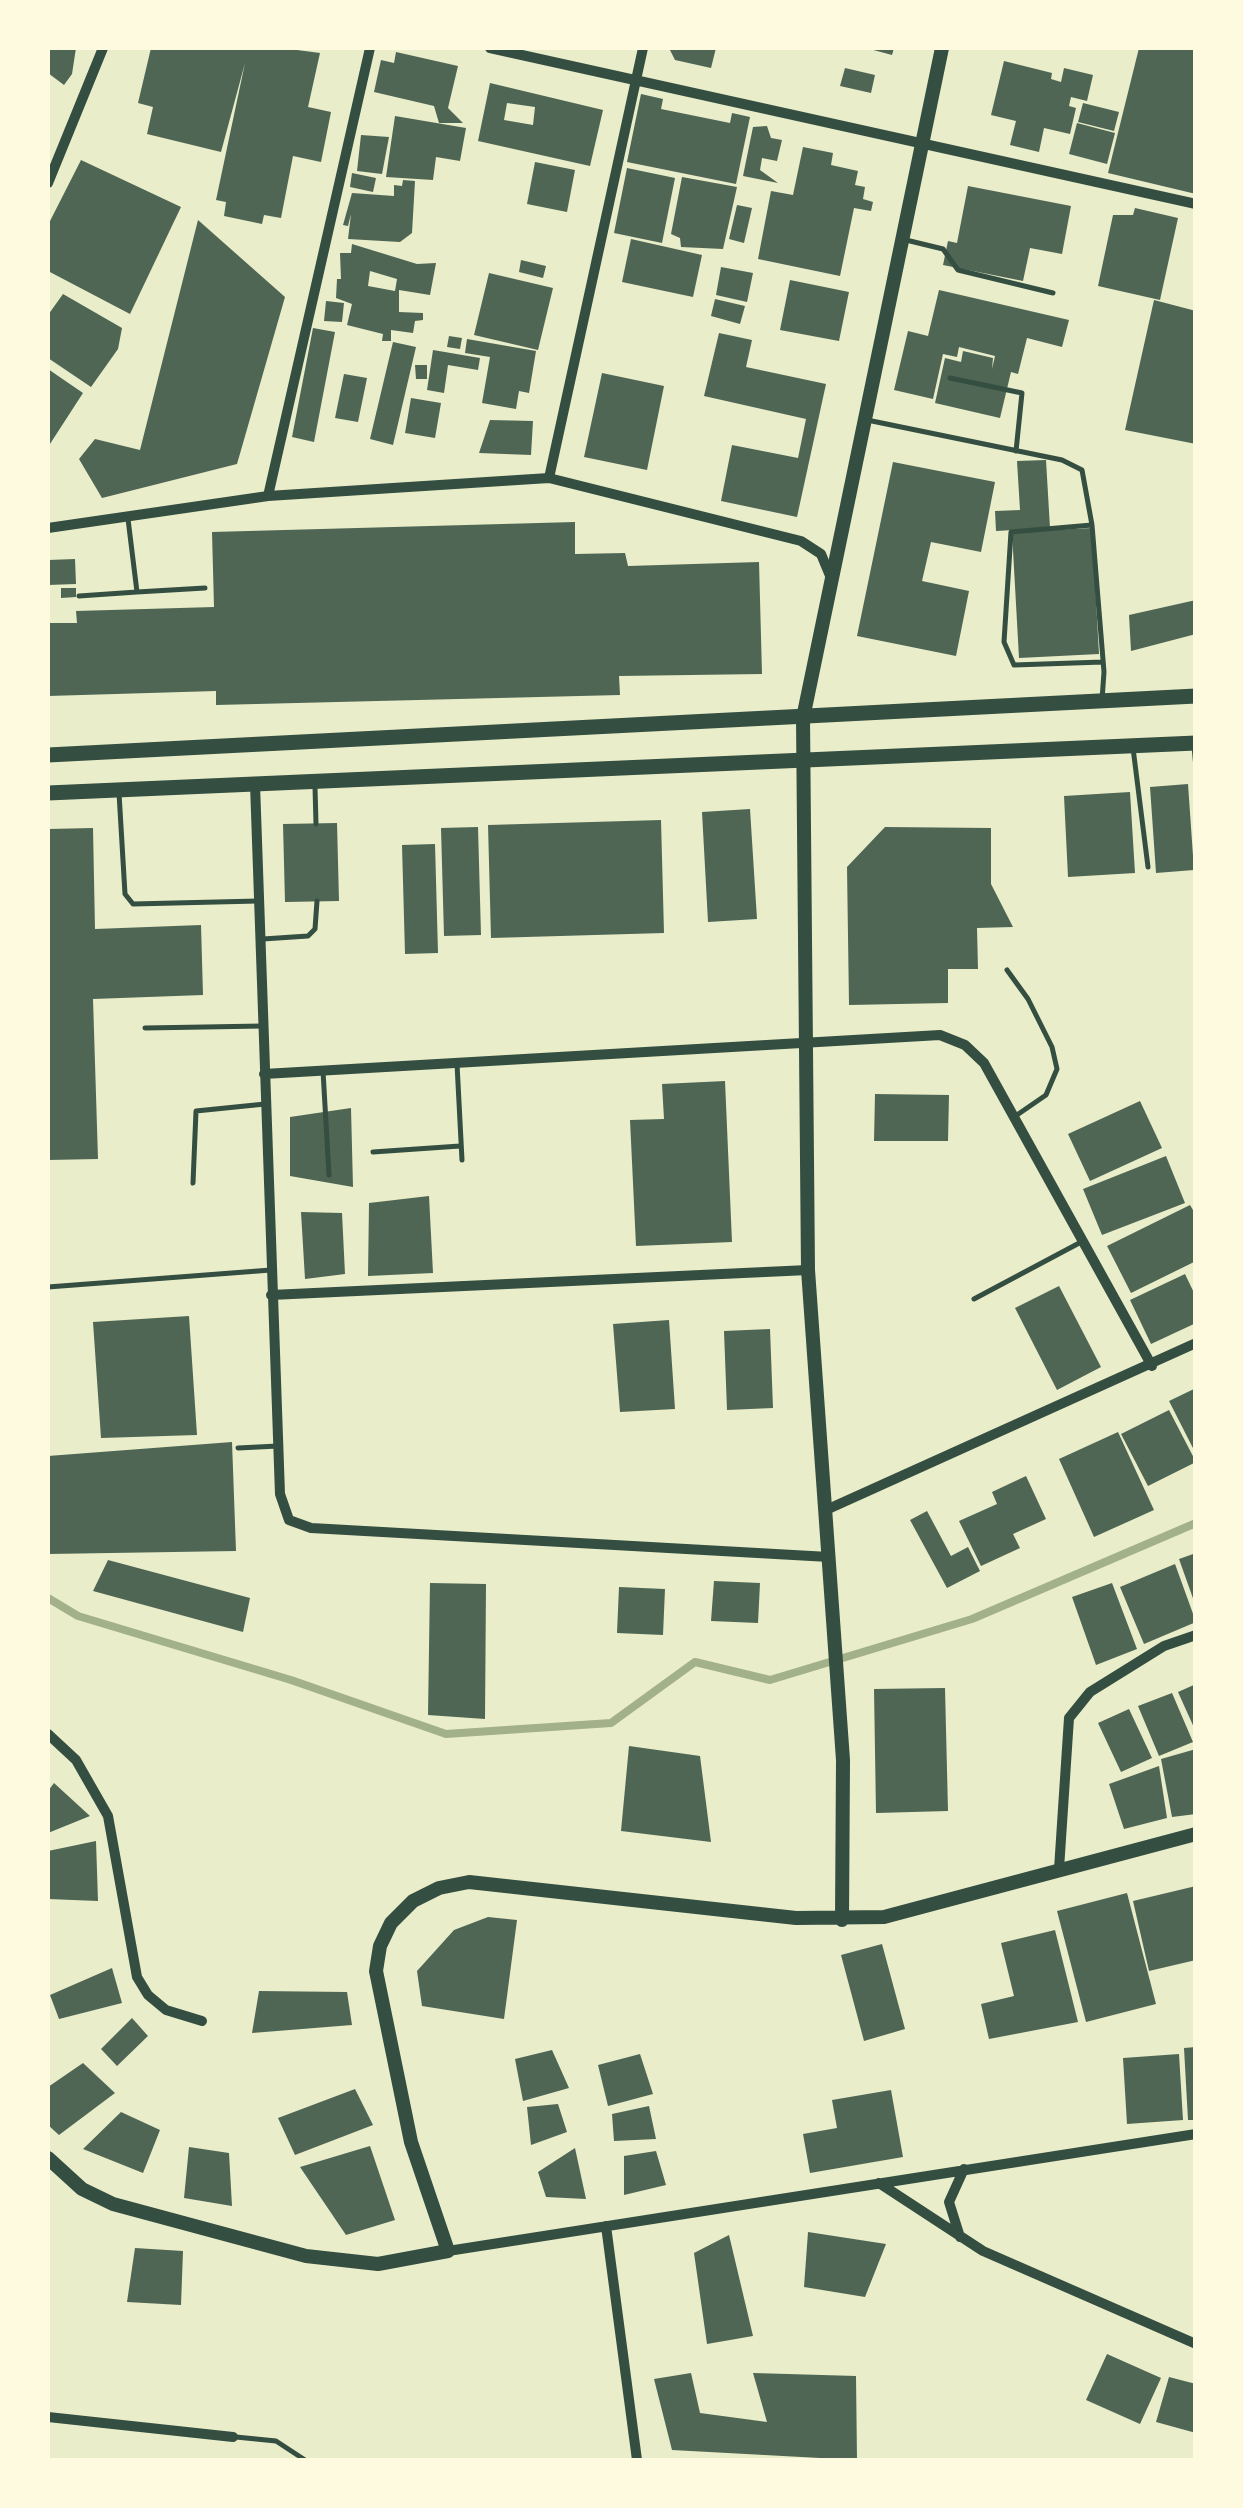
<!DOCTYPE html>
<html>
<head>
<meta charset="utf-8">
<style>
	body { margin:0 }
	#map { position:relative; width:1243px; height:2508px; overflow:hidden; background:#e9edc9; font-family:Lora,serif }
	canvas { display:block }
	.frame { position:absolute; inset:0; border:50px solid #fefae0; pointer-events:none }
</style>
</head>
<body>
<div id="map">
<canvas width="1243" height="2508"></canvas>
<div class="frame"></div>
</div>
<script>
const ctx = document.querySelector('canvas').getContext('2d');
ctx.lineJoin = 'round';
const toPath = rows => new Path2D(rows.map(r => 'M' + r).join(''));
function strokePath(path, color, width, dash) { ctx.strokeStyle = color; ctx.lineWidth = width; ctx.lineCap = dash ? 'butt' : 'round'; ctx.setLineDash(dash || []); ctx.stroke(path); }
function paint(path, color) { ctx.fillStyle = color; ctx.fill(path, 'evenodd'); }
strokePath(toPath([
	[48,1598,78,1616,291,1680,446,1734,611,1723,695,1662,770,1680,972,1619,1196,1523]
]), '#a3b18a', 8);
paint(toPath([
	[48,48,76,48,72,74,64,85,48,73],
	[151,48,282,48,320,53,308,107,331,112,321,162,293,156,281,218,264,215,262,224,224,216,226,202,216,200,245,63,221,152,147,134,153,107,138,103],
	[669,48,716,48,711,68,675,60],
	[866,48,894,48,892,55],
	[1139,48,1196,48,1196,194,1108,173],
	[396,52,458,66,448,108,463,123,439,123,434,106,374,92,381,60,394,63],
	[1004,61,1052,73,1051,79,1061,82,1064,68,1093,75,1087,101,1071,97,1069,106,1076,108,1070,134,1044,128,1039,152,1010,145,1016,121,991,115],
	[845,68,875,75,871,93,840,86],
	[490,83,603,110,590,166,478,141],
	[507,103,535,107,533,125,504,120],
	[641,94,663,99,661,109,730,123,732,113,750,117,736,184,627,162],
	[1083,103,1119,112,1114,131,1078,122],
	[395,116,466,128,460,161,436,157,433,180,386,177],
	[1077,123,1115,133,1107,164,1069,154],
	[767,126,771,138,782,140,777,161,762,158,760,170,778,183,743,176,753,127],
	[361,135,389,137,382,174,357,171],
	[803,147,833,153,831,165,858,171,855,185,865,187,863,199,873,202,871,211,854,208,840,276,758,259,771,191,793,195],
	[81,160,181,207,130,314,48,271,48,225],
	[535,162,575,170,567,212,527,204],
	[627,168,675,178,662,243,614,233],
	[352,173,376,178,373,192,350,187],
	[682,177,737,187,723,249,681,247,680,238,671,234],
	[403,180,415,181,412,233,400,242,348,239,351,214,348,226,343,225,352,193,394,196,394,185,402,186],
	[968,186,1071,206,1062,254,1030,248,1023,281,943,265,948,241,957,243],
	[737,205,752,208,744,243,729,239],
	[1135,208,1178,218,1160,300,1098,286,1113,215,1133,215],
	[198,220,285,297,237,464,102,498,79,459,95,439,140,450],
	[631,239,702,255,693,297,622,282],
	[352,244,417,264,436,263,430,295,399,290,399,312,423,313,423,320,415,321,413,333,391,330,391,341,382,341,383,334,347,325,352,304,336,298,337,279,341,279,340,253,351,253],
	[370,271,397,279,395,291,368,286],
	[521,260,546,266,543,278,519,272],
	[721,267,753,273,747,302,716,295],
	[489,273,553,288,538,350,474,335],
	[790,280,849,292,839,341,780,330],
	[939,290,1069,320,1062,347,1027,338,1018,374,1011,372,1000,418,935,403,945,358,961,362,963,351,993,358,992,369,995,356,959,347,957,357,943,354,933,399,894,390,908,331,928,336],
	[63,294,122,328,118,349,91,387,48,358,48,315],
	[715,299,745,306,740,324,711,316],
	[1154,300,1196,311,1196,444,1125,430],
	[326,301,344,303,342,322,324,321],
	[313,328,335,332,314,442,292,437],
	[719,333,752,340,746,367,826,384,797,517,721,501,732,445,798,458,806,419,704,396],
	[449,336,462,338,460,349,447,347],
	[467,339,536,351,529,393,519,391,516,409,482,403,490,357,465,353],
	[393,342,416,347,393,445,370,439],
	[433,350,480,358,478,370,448,365,444,393,427,390],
	[415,365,427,365,427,379,416,379],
	[48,369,83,393,48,447],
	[602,373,664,386,647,470,584,457],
	[344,374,367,378,358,422,335,418],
	[411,398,441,403,435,438,405,433],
	[490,420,533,421,531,455,479,453],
	[1046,460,1050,528,996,531,995,511,1020,510,1017,461],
	[893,462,995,482,981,552,931,542,922,581,969,591,956,656,857,636],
	[575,522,575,554,625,553,628,566,759,562,762,674,619,676,620,695,216,705,216,691,48,696,48,623,77,623,76,611,214,607,212,532],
	[1092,528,1099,654,1019,658,1012,532],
	[75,559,76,584,48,585,48,560],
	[61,588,76,588,76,597,61,598],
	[1196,600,1196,634,1131,651,1129,615],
	[1188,784,1194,870,1156,873,1150,787],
	[1130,792,1135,873,1068,877,1064,796],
	[750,809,757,919,708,922,702,812],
	[661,820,664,933,491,938,488,825],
	[337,823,339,901,285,902,283,824],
	[478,827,481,935,444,936,441,828],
	[885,827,991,828,991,884,1013,927,977,928,978,969,948,969,948,1003,849,1005,847,867],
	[93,828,95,929,201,925,203,995,93,999,98,1159,48,1160,48,829],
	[435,844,438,953,405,954,402,845],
	[725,1081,732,1242,636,1246,630,1120,664,1119,662,1084],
	[875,1094,949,1095,948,1141,874,1141],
	[1140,1101,1162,1148,1090,1181,1068,1134],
	[351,1108,353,1187,290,1176,290,1117],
	[1166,1156,1185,1203,1102,1235,1083,1189],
	[429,1196,433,1273,368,1276,369,1203],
	[1190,1205,1196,1215,1196,1261,1131,1293,1107,1246],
	[301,1212,342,1213,345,1274,305,1279],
	[1185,1274,1196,1297,1196,1323,1151,1344,1130,1300],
	[1059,1286,1101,1367,1057,1390,1015,1308],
	[189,1316,197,1435,101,1438,93,1322],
	[669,1320,675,1409,620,1412,613,1324],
	[770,1329,773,1408,727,1410,724,1331],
	[1196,1388,1196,1454,1169,1401],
	[1169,1410,1196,1462,1148,1486,1121,1434],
	[1118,1432,1154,1510,1094,1537,1059,1459],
	[232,1442,236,1551,48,1554,48,1456],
	[1026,1476,1046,1519,1013,1534,1020,1548,981,1566,959,1521,997,1504,992,1492],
	[927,1511,951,1556,968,1547,980,1571,947,1588,910,1520],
	[1196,1553,1196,1604,1195,1604,1179,1559],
	[108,1560,250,1598,243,1632,93,1591],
	[1175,1564,1196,1622,1144,1644,1120,1587],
	[714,1581,760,1583,758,1623,711,1621],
	[430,1583,486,1584,485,1719,428,1715],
	[1112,1583,1137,1649,1096,1665,1072,1597],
	[619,1587,665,1589,663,1635,617,1633],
	[1196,1684,1196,1732,1178,1692],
	[945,1688,948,1811,876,1813,874,1689],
	[1172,1693,1193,1742,1159,1756,1138,1706],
	[1129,1709,1152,1758,1121,1772,1098,1723],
	[629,1746,700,1756,711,1842,621,1831],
	[1196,1749,1196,1814,1172,1817,1161,1759],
	[1159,1766,1167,1818,1124,1829,1109,1784],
	[54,1783,90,1816,48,1833,48,1791],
	[96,1841,98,1901,48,1899,48,1851],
	[1196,1886,1196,1960,1149,1971,1133,1901],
	[1127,1893,1156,2004,1086,2022,1057,1911],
	[488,1917,517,1920,504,2019,422,2006,417,1971,454,1930],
	[1055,1930,1078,2022,989,2039,981,2004,1014,1996,1001,1943],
	[882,1944,905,2029,864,2041,841,1955],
	[112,1968,122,2003,59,2019,50,1995],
	[259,1991,347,1992,352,2025,252,2033],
	[132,2018,148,2036,117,2066,101,2049],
	[1196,2047,1196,2120,1188,2120,1184,2048],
	[552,2050,569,2088,523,2101,515,2059],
	[640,2054,653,2094,608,2106,598,2065],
	[1179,2054,1183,2120,1127,2124,1123,2058],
	[83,2063,115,2093,59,2135,48,2125,48,2087],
	[355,2089,373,2125,295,2155,278,2118],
	[891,2090,903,2157,810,2173,803,2134,837,2128,832,2100],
	[558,2104,567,2132,531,2145,527,2107],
	[649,2106,656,2139,614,2141,612,2114],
	[121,2112,160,2130,143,2173,83,2149],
	[370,2146,395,2220,346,2235,300,2167],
	[189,2147,229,2153,232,2206,184,2198],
	[575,2148,586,2199,546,2197,538,2172],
	[656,2151,666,2185,624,2195,624,2156],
	[808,2232,886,2244,865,2297,804,2287],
	[729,2235,753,2336,707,2344,694,2253],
	[135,2248,183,2251,181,2305,127,2302],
	[1107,2354,1161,2378,1140,2424,1086,2400],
	[691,2373,700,2413,767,2422,753,2373,856,2376,857,2460,672,2450,654,2379],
	[1169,2377,1196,2384,1196,2433,1156,2422]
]), '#4f6655');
strokePath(toPath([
	[906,240,943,249,958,270,1053,293],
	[950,378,1022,393,1016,451],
	[867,420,1062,460,1082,470,1092,525,1104,672,1102,700],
	[1092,525,1011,532,1004,642,1014,665,1103,662],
	[137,592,205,588],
	[79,596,137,592,128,519],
	[1194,746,1196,768],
	[1133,748,1148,867],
	[315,787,316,824],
	[119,793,125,894,133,904,258,901],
	[263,939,308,936,315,929,317,901],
	[1007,970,1028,999,1052,1047,1057,1069,1046,1095,1014,1117],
	[145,1028,263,1026],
	[457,1064,462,1160],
	[323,1071,329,1175],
	[373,1152,460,1146],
	[193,1183,196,1111,265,1104],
	[48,1287,271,1270],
	[974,1299,1083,1241],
	[238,1448,278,1446],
	[236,2437,276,2441,305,2460]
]), '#344e41', 5);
strokePath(toPath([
	[490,48,1196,204],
	[48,183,103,48],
	[549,478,643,48],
	[268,496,370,48],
	[48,528,268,496,549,478,801,541,821,554,831,578],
	[255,784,280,1494,289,1520,311,1528,829,1557],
	[264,1074,940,1035,965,1045,984,1063,1152,1366],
	[271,1295,808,1270],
	[826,1510,1196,1343],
	[48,1734,76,1760,108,1816,137,1977,148,1995,166,2010,202,2021],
	[1059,1869,1069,1718,1090,1692,1164,1646,1196,1635],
	[879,2183,983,2251,1196,2344],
	[606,2226,637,2460],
	[960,2237,949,2202,964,2169],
	[448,2251,1196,2134],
	[48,2417,233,2437]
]), '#344e41', 10);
strokePath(toPath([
	[842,1920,843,1760,808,1270,803,718,942,48],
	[48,2158,82,2189,113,2204,306,2256,378,2264,448,2251,411,2142,376,1971,380,1946,391,1923,413,1901,439,1888,469,1882,796,1918,884,1917,1196,1834]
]), '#344e41', 14);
strokePath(toPath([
	[48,755,1196,696],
	[48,793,1196,743]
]), '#344e41', 15);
</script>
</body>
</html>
